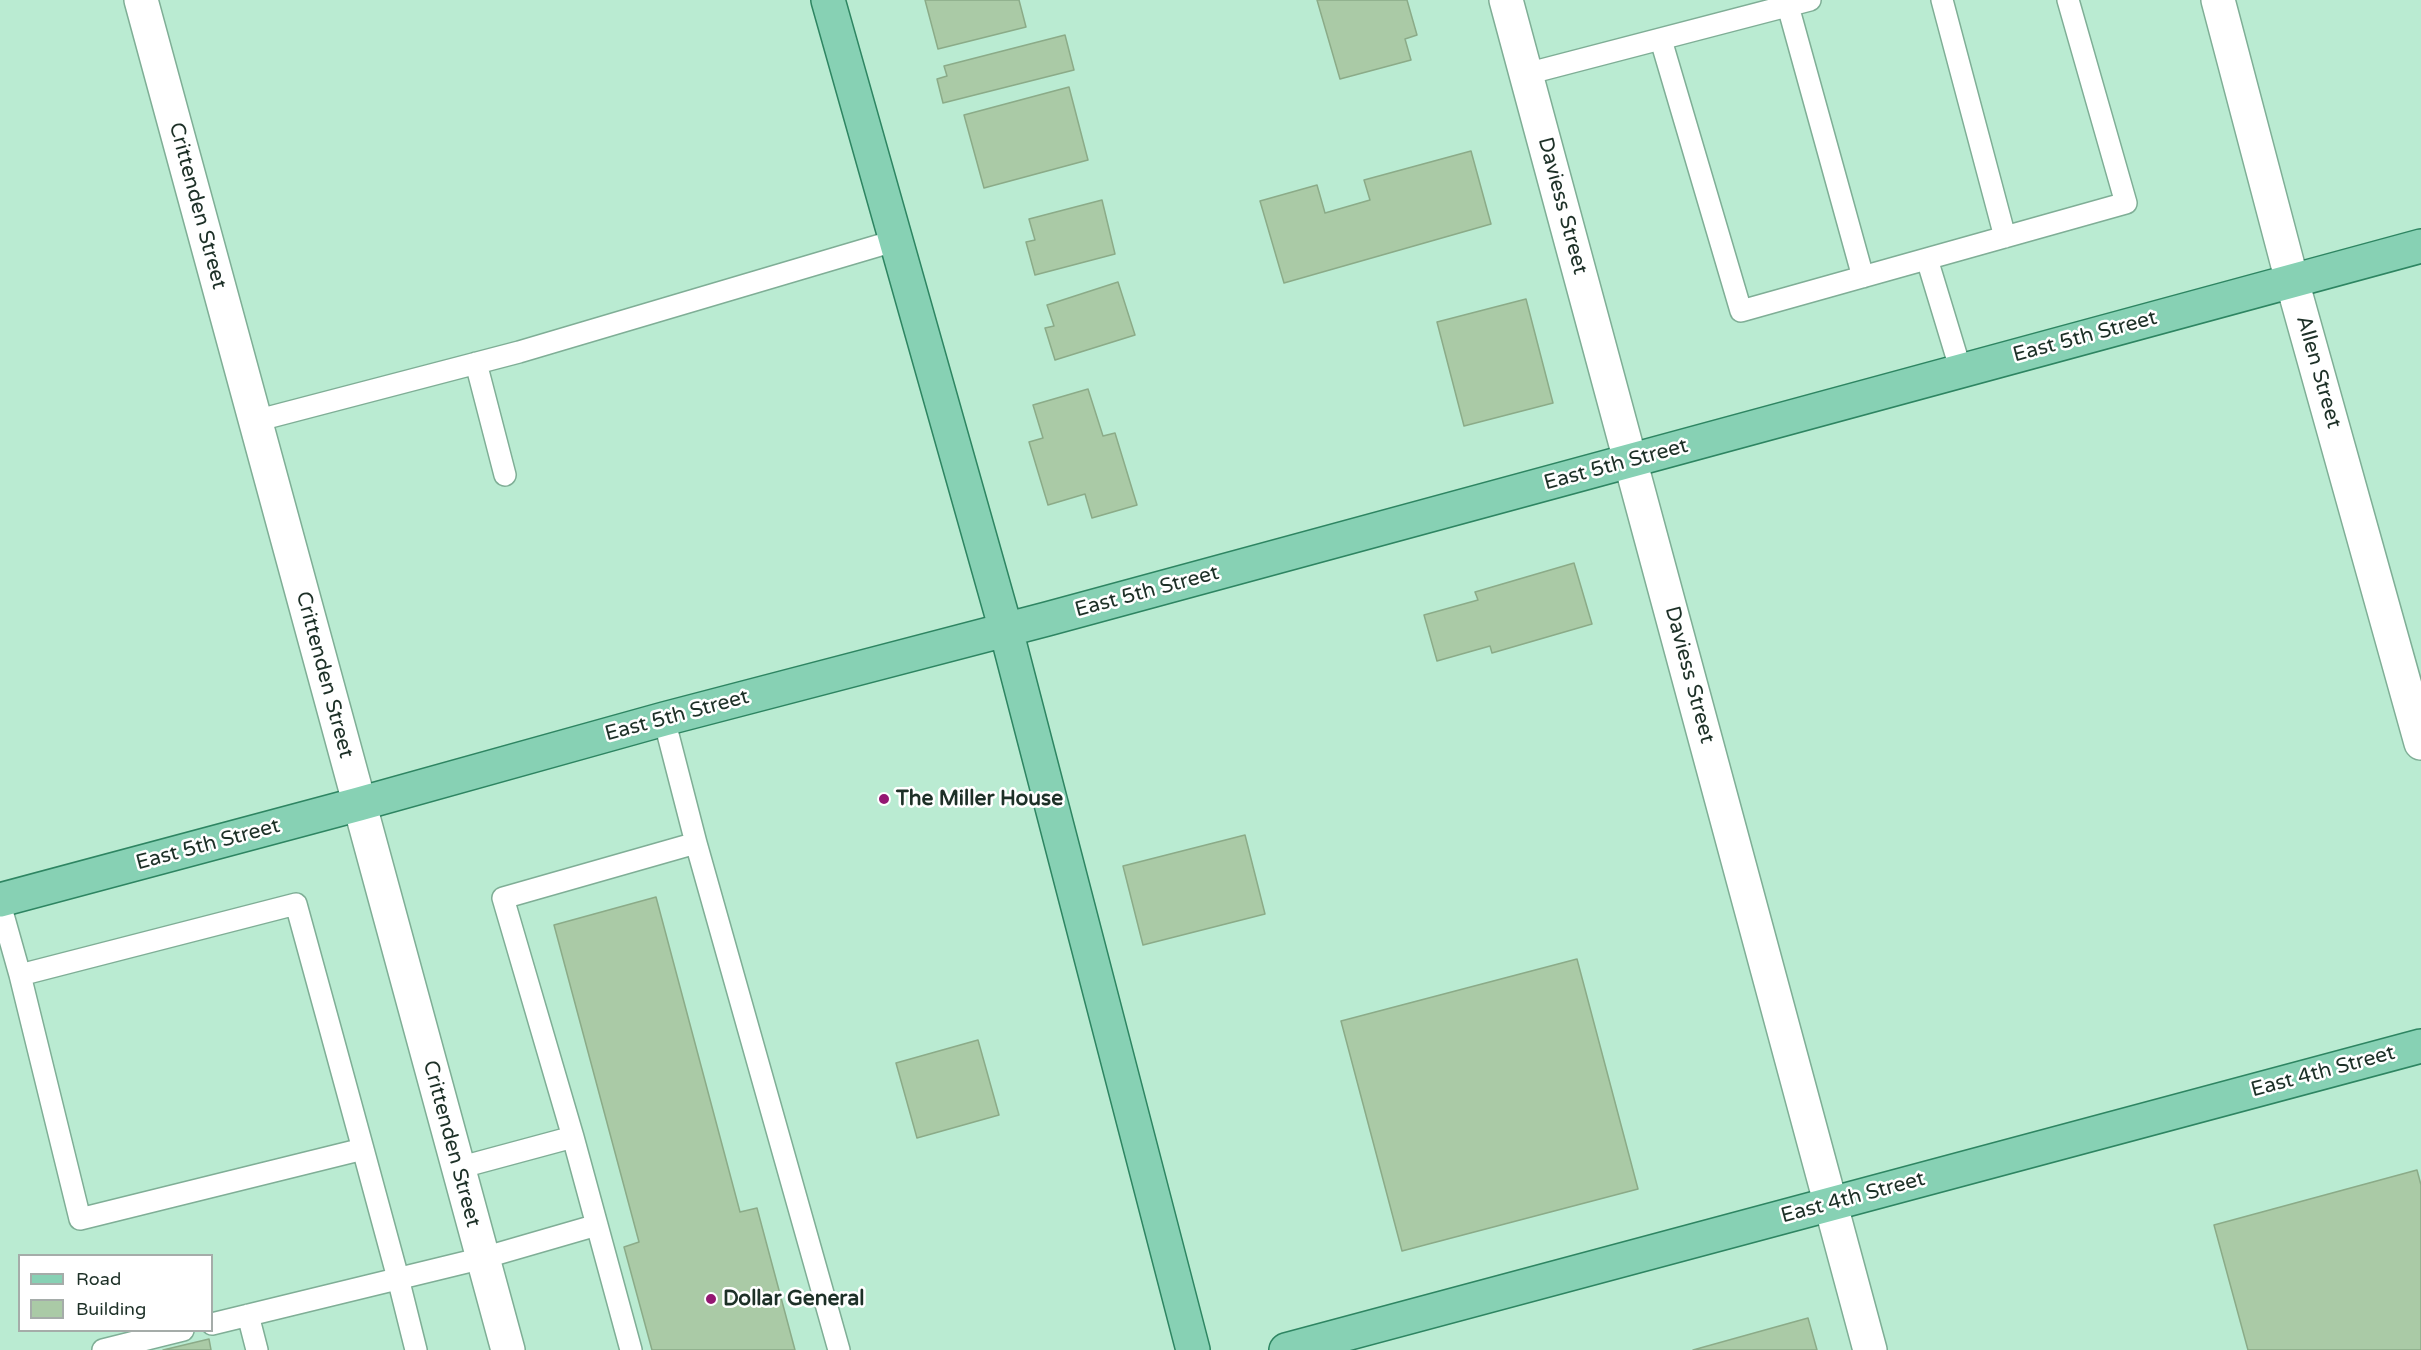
<!DOCTYPE html>
<html>
<head>
<meta charset="utf-8">
<style>
	body { margin:0 }
	#map { position:relative; width:2421px; height:1350px; overflow:hidden; background:#baebd2; font-family:"Varela Round",sans-serif }
	canvas { display:block }
	.legend { position:absolute; left:18px; top:1254px; width:195px; height:78px; box-sizing:border-box; background:#fff; border:2px solid #a5aca9; margin:0; padding:8px 10px; list-style:none; font-size:18px; color:#1d3027 }
	.legend li { display:flex; align-items:center; gap:12px; height:30px }
	.legend b { width:30px; border:2px solid #a5aca9 }
</style>
</head>
<body>
<div id="map">
<canvas width="2421" height="1350"></canvas>
<ul class="legend">
<li><b style="height:8px;background:#87d1b4"></b>Road</li>
<li><b style="height:16px;background:#aacaa6"></b>Building</li>
</ul>
</div>
<script>
const ctx = document.querySelector('canvas').getContext('2d');
ctx.lineJoin = 'round';
function paint(path, color) { ctx.fillStyle = color; ctx.fill(path, 'evenodd'); }
const toPath = rows => new Path2D(rows.map(r => 'M' + r).join(''));
function strokePath(path, color, width, dash) { ctx.strokeStyle = color; ctx.lineWidth = width; ctx.lineCap = dash ? 'butt' : 'round'; ctx.setLineDash(dash || []); ctx.stroke(path); }
function label(font, color, halo, rows, align = 'center') {
  ctx.font = font + ' "Varela Round",sans-serif'; ctx.lineWidth = 5; ctx.setLineDash([]); ctx.textBaseline = 'middle'; ctx.strokeStyle = halo; ctx.fillStyle = color; for (const [text, x, y, turn = 0] of rows) {
    ctx.save(); ctx.translate(x, y); ctx.rotate((+turn || 0) * Math.PI / 180); ctx.textAlign = isNaN(turn) ? turn : align; if (halo) ctx.strokeText(text, 0, 0); ctx.fillText(text, 0, 0); ctx.restore();
  }
}
const building = toPath([
	[925,0,1019,0,1026,27,938,49,925,0],
	[1317,0,1407,0,1417,35,1405,39,1411,60,1340,79,1317,0],
	[1065,35,1074,70,943,103,937,79,947,76,944,66,1065,35],
	[1069,87,1088,160,984,188,964,115,1069,87],
	[1471,151,1491,224,1284,283,1260,201,1317,185,1325,213,1370,200,1364,180,1471,151],
	[1102,200,1115,254,1035,275,1026,242,1035,240,1029,219,1102,200],
	[1118,282,1135,335,1055,360,1045,328,1054,326,1047,305,1118,282],
	[1526,299,1553,403,1464,426,1437,322,1526,299],
	[1088,389,1103,436,1115,433,1137,505,1092,518,1085,494,1048,505,1029,442,1043,438,1033,405,1088,389],
	[1574,563,1592,624,1492,653,1490,646,1437,661,1424,615,1478,600,1475,592,1574,563],
	[1245,835,1265,914,1143,945,1123,866,1245,835],
	[656,897,740,1212,757,1208,795,1350,652,1350,624,1247,639,1242,554,925,656,897],
	[1577,959,1638,1189,1402,1251,1341,1021,1577,959],
	[978,1040,999,1115,917,1138,896,1063,978,1040],
	[2417,1170,2421,1185,2421,1350,2248,1350,2214,1225,2417,1170],
	[1808,1318,1817,1350,1693,1350,1808,1318],
	[209,1339,211,1350,163,1350,209,1339]
]);
paint(building, '#aacaa6');
strokePath(building, '#8bab88', 1.5);
const lane = toPath([
	[1942,0,2005,237],
	[1788,6,1863,277],
	[1661,40,1741,311,2126,203,2068,0],
	[1526,74,1810,0],
	[1927,259,1961,371],
	[476,363,505,475],
	[255,421,519,352,894,241],
	[664,719,696,843,839,1350],
	[0,904,20,975],
	[363,1149,80,1219,20,975,296,904,330,1028,363,1149,398,1278,416,1350],
	[458,1168,573,1137],
	[248,1315,257,1350],
	[212,1324,483,1258,597,1225],
	[103,1350,183,1330],
	[631,1350,573,1137,503,898,696,843]
]);
const street = toPath([
	[141,0,508,1350],
	[1506,0,1870,1350],
	[2218,0,2292,281,2421,743]
]);
const primary = toPath([
	[828,0,1006,630,1193,1350],
	[0,900,359,804,664,719,1047,619,2421,246],
	[1286,1350,2421,1046]
]);
strokePath(lane, '#7fae96', 24);
strokePath(street, '#7fae96', 36);
strokePath(primary, '#2e8562', 36);
strokePath(lane, '#fff', 21);
strokePath(street, '#fff', 33);
strokePath(primary, '#87d1b4', 33);
for (const [x, y, r, color] of [
	[884,799,6,"#941772"],
	[711,1299,6,"#941772"]
]) { const dot = new Path2D(); dot.arc(x, y, r, 0, 2 * Math.PI); ctx.fillStyle = color; ctx.fill(dot); strokePath(dot, '#fff', 2); }
label('21px', '#1d3027', '#fff', [
	["Crittenden Street",197,206,75],
	["Daviess Street",1562,206,75],
	["East 5th Street",2085,337,-15],
	["Allen Street",2318,372,74],
	["East 5th Street",1616,465,-15],
	["East 5th Street",1147,592,-15],
	["Crittenden Street",324,675,75],
	["Daviess Street",1689,675,75],
	["East 5th Street",677,716,-15],
	["East 5th Street",208,845,-15],
	["East 4th Street",2323,1072,-15],
	["Crittenden Street",451,1144,75],
	["East 4th Street",1853,1198,-15]
]);
label('bold 21px', '#1d3027', '#fff', [
	["The Miller House",896,799],
	["Dollar General",723,1299]
], 'left');
</script>
</body>
</html>
